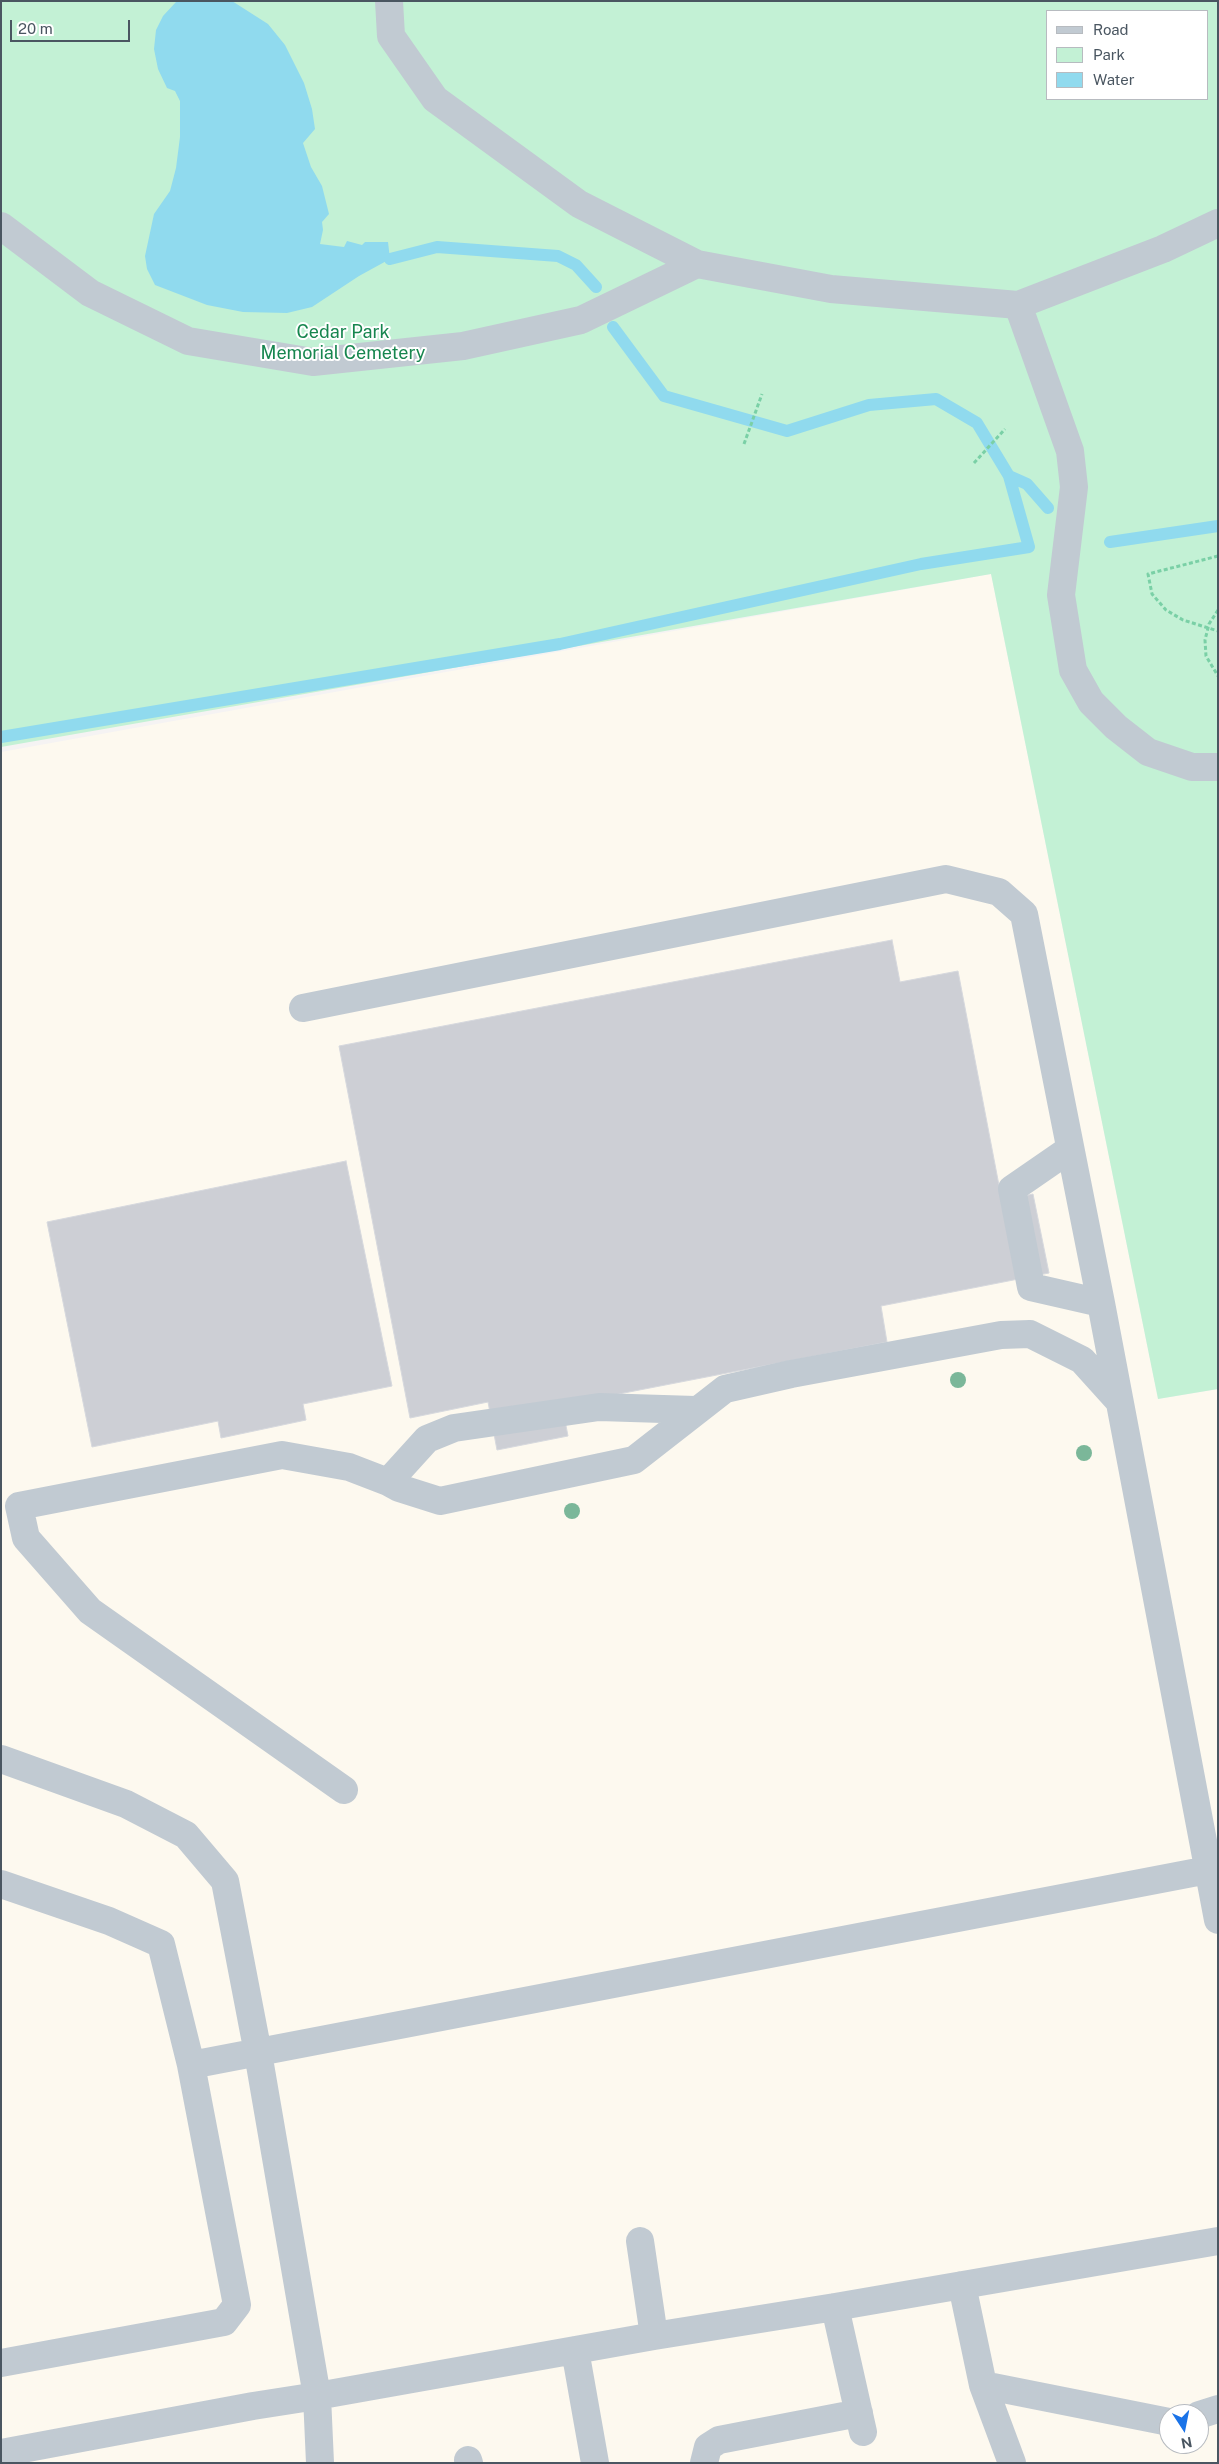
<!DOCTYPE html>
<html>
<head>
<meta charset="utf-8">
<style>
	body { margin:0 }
	#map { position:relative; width:1219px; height:2464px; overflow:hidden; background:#f5f3f3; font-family:"Public Sans",sans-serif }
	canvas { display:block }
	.frame { position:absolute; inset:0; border:2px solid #4a5661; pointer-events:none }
	.legend { position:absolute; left:1046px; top:10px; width:162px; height:90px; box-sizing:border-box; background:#fff; border:1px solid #b7bbc0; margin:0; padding:6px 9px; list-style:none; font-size:15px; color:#4a5661 }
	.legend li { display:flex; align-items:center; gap:10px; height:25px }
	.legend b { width:25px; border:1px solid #b7bbc0 }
	.north { position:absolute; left:1159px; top:2404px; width:50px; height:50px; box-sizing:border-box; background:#fff; border:1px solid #b7bbc0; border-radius:50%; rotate:169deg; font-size:14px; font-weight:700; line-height:20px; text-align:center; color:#4a5661 }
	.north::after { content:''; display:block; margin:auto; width:18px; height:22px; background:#1a73e8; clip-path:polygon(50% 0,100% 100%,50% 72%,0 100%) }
	.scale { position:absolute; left:10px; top:20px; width:120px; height:22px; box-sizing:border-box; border:2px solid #4a5661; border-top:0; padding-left:6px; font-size:15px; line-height:18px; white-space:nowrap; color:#4a5661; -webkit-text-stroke:4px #fff; paint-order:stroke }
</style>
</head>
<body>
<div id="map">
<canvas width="1219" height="2464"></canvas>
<div class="frame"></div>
<ul class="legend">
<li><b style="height:6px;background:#c1cad2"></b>Road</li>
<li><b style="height:14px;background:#c3f1d5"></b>Park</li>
<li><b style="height:14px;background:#90daee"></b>Water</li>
</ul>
<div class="north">N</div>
<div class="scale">20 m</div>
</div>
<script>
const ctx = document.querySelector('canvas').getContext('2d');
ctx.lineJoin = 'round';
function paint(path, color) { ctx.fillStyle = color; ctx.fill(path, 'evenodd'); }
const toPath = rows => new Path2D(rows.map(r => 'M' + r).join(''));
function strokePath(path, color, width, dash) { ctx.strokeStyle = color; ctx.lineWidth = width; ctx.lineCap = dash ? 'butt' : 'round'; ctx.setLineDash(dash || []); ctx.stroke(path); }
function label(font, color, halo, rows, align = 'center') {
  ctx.font = font + ' "Public Sans",sans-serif'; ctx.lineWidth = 4; ctx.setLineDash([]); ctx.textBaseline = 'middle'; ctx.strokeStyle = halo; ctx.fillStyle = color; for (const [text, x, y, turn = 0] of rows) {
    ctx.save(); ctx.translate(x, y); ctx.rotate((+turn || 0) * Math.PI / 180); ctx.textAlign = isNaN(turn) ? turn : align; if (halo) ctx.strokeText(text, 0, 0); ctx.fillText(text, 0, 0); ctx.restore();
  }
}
paint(toPath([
	[991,574,1158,1399,1218,1389,1218,2463,1,2463,1,752],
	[1169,2414,1199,2414,1199,2444,1169,2444]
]), '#fdf9ef');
paint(toPath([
	[1,1,1218,1,1218,1389,1158,1399,991,574,1,747],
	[1048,11,1208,11,1208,99,1048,99]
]), '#c3f1d5');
paint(toPath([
	[232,1,268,24,285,45,304,83,312,109,315,129,303,143,311,167,322,186,329,214,322,222,323,230,320,244,344,247,347,241,362,245,365,242,388,242,390,259,359,276,312,307,287,313,243,312,207,305,155,285,147,269,145,256,154,214,170,191,176,168,180,137,180,101,175,91,167,88,158,69,154,49,156,30,163,16,176,2]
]), '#90daee');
strokePath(toPath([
	[390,259,437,247,558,256,576,265,596,287],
	[1009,476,1027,484,1048,508],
	[1110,542,1218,526],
	[1,737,560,644,921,564,1029,547,1009,476,977,423,936,399,869,405,787,431,664,396,613,327]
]), '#90daee', 12);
const building = toPath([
	[892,940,900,982,958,971,1002,1201,1033,1194,1049,1273,881,1306,887,1342,562,1405,568,1436,497,1450,488,1402,410,1418,339,1046,892,940],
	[346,1161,392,1386,303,1404,306,1420,221,1438,218,1421,92,1447,47,1222,346,1161]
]);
paint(building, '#cdcfd5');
strokePath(building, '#d7d9de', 1);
strokePath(toPath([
	[744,444,762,394],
	[974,463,1005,429],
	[1218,556,1148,574,1152,594,1166,610,1183,620,1218,631],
	[1218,610,1209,624,1205,640,1206,656,1218,676]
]), '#7ad0a6', 3, [4, 2.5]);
strokePath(toPath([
	[389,1,391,36,435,99,579,204,697,264,831,289,1018,305,1163,249,1218,223],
	[1,226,90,293,188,341,313,362,463,346,581,320,697,264],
	[1018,305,1070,451,1074,487,1061,595,1073,670,1091,702,1116,727,1148,752,1192,767,1218,767],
	[303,1008,946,879,999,892,1024,914,1101,1303,1218,1920],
	[1070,1149,1012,1189,1031,1287,1101,1303],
	[388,1482,427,1439,454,1428,599,1407,695,1410],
	[1,1759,126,1804,186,1835,225,1881,258,2053,317,2396,320,2463],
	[344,1790,90,1611,26,1538,19,1506,282,1455,349,1467,388,1482,399,1488,440,1501,634,1460,725,1389,791,1374,1001,1335,1030,1334,1082,1360,1119,1401],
	[1,1884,109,1921,161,1944,191,2065,1208,1870],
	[640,2241,654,2336],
	[962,2285,983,2385,1012,2463],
	[835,2307,863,2432],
	[575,2350,595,2463],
	[1,2363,224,2322,237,2305,191,2065],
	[983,2385,1169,2422],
	[1199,2415,1218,2409],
	[1,2453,253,2406,317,2396,654,2336,835,2307,1218,2241],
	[468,2460,469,2463],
	[704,2463,708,2447,719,2440,859,2413]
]), '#c1cad2', 28);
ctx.fillStyle = '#7bb799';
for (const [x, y] of [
	[958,1380],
	[1084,1453],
	[572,1511]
]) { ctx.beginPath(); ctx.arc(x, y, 8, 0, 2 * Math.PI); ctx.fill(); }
label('18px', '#17864f', '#fff', [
	["Cedar Park",343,332],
	["Memorial Cemetery",343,353]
]);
</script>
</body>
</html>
